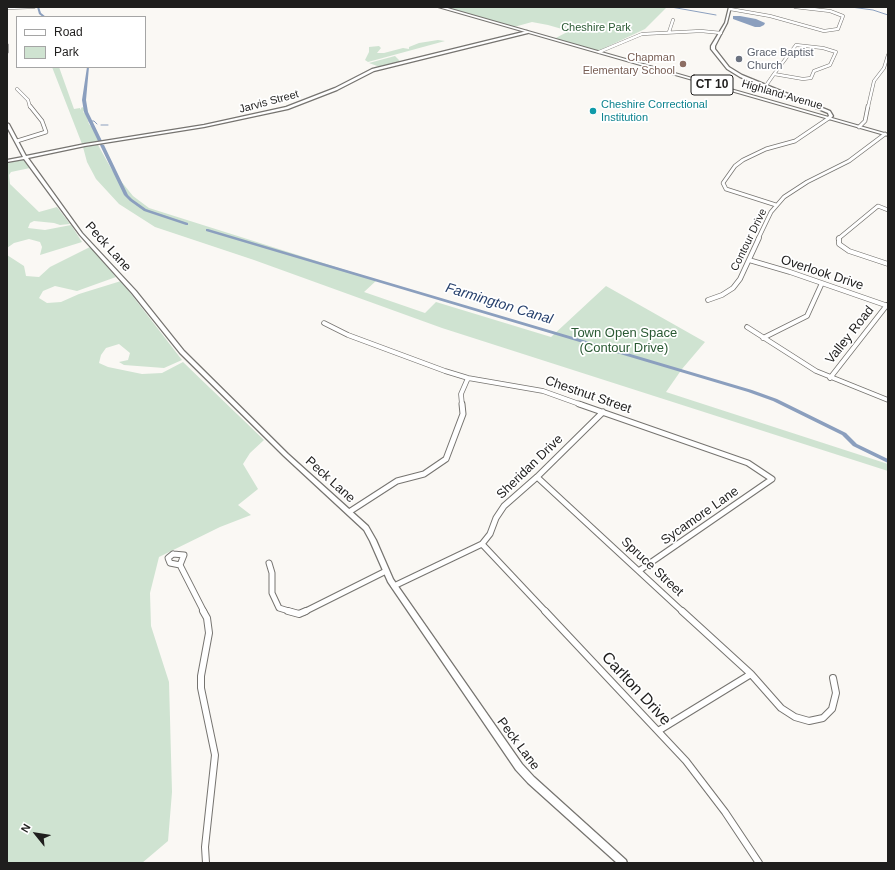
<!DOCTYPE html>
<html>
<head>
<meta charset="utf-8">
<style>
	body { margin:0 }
	#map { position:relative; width:895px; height:870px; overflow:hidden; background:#faf8f4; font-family:Arial,sans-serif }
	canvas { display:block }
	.frame { position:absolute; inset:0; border:8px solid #1f1e1d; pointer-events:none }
	.legend { position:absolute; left:16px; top:16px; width:130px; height:52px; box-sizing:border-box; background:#fff; border:1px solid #a5a5a5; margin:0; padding:5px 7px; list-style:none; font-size:12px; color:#1f1e1d }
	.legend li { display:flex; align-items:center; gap:8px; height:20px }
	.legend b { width:20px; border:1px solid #a5a5a5 }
	.north { position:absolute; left:16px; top:814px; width:40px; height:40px; -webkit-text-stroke:3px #fff; paint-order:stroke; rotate:300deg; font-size:11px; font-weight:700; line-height:16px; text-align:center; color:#1f1e1d }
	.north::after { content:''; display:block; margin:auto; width:14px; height:18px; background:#1f1e1d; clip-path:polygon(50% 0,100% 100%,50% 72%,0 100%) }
</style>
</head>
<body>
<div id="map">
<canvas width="895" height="870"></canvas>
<div class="frame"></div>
<ul class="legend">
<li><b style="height:5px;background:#fff"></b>Road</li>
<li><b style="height:11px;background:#cfe3d1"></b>Park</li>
</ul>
<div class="north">N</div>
</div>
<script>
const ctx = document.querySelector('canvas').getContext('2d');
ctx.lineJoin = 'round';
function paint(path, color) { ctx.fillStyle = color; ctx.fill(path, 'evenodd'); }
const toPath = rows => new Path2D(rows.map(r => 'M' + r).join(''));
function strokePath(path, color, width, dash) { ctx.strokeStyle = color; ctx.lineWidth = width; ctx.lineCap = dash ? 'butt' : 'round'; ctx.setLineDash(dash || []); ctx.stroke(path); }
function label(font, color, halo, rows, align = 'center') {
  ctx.font = font + ' Arial,sans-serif'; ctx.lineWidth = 3.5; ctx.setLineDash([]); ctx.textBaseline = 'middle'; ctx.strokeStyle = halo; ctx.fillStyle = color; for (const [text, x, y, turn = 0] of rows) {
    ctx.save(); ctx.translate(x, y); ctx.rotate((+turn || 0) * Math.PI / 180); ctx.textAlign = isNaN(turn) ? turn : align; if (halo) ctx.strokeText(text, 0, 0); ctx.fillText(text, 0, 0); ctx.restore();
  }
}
paint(toPath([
	[444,7,498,8,667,7,645,29,598,51,554,39,569,31,548,25,532,22,514,27],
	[438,40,445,41,368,62,365,60,369,52,369,47,379,46,381,48,377,53,384,53,403,48,409,49,409,47,419,43],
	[395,56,401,62,380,67,369,63],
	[52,67,59,67,74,109,80,108,80,110,82,107,84,108,85,110,83,112,86,114,89,124,98,134,100,141,82,144],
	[98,145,112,170,133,196,149,208,377,280,364,292,425,313,436,302,551,337,606,286,705,342,682,369,666,392,888,464,888,471,442,328,254,260,155,227,119,204,96,179,87,162,83,147],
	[23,159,30,168,11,172,9,175,10,184,39,212,57,207,70,224,60,225,54,223,34,221,30,223,28,228,45,230,71,225,82,242,40,255,42,247,40,242,29,239,14,243,7,248,7,255,24,266,26,276,39,277,50,267,90,247,116,277,77,291,55,286,43,291,39,298,47,303,61,302,79,294,121,281,182,360,164,368,124,365,119,362,128,360,130,353,119,344,106,348,101,355,99,363,108,367,142,374,162,373,183,362,264,440,250,453,243,464,258,489,238,505,251,515,220,527,159,557,150,593,151,626,169,682,172,792,168,841,142,863,7,863,7,167,8,163]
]), '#cfe3d1');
paint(toPath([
	[733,16,740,16,756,19,765,23,764,25,760,27,755,27,733,19]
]), '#8b9fbe');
strokePath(toPath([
	[671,7,716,15],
	[851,7,873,10,888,15],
	[89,121,94,121,97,124],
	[101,125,108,125]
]), '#8b9fbe', 1);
paint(toPath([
	[37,7,39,7,41,13,46,17,43,17,39,14,37,7],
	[87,67,89,67,86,100,88,112,102,141,100,142,98,141,84,112,82,100,87,67],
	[101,144,104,145,128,195,132,199,146,209,188,223,188,225,186,225,144,211,130,201,124,195,100,145,101,144],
	[206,229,208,229,752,390,777,399,846,433,857,444,888,459,888,463,853,446,842,435,773,401,748,392,206,231,206,229]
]), '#8b9fbe');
const minorFar4 = toPath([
	[7,8,34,7],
	[730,9,770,16,824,31,838,29,843,16,830,11,795,7],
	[669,32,673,20],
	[7,45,7,52],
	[796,45,823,48,836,52,830,65,814,71,811,78,803,79,774,74,796,45],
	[599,52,642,34,701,31,721,33],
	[765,87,774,74],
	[17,89,28,100,30,107],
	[868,107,874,81,884,68,888,55]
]);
const minorFar3 = toPath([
	[859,127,865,121,868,106],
	[17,141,46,132,42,121,30,106],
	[776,205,726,189,723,183,735,166,743,160,766,149,795,141,829,118],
	[758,239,771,212,784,197,807,182,849,161,885,134],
	[838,239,878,206,888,210]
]);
const minorFar2 = toPath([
	[839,238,839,244,849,251,888,264],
	[749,260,790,272,888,306],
	[708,300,722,295,733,288,740,279,759,238],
	[324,323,348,335,445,371,468,378,543,391,582,405],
	[747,327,816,371,888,400],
	[763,338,807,316,822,283],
	[830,378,887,305],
	[462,405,461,394,468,378]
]);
const minorFar1 = toPath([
	[579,404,748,463,772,479,640,570],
	[537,477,683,612],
	[349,512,397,481,424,474,446,459,463,414,462,404],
	[482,544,546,612],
	[173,554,184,555,180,565,170,563,168,558,173,554],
	[269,563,272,573,272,593,279,608,292,612],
	[180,565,204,612],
	[394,586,482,544,490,534,496,518,504,506,537,477,603,412],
	[304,612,386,571]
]);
const minor = toPath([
	[203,611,207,618,209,633,201,676,201,688,215,755,205,847,206,863],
	[288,611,299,614,306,611],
	[545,611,686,761,725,812,759,863],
	[682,611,751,674,781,708,795,717,809,721,823,718,832,709,836,693,833,678],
	[658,731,751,674]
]);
const tertiary = toPath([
	[729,7,731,7,727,23,715,46,715,49,729,67,742,75,830,111,833,116,830,119,827,118,829,116,828,113,740,77,727,69,711,49,711,46,725,23,729,7],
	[527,31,528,32,528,33,374,71,337,90,288,109,204,127,85,146,28,158,82,233,136,291,184,351,288,454,368,526,376,540,393,579,522,764,534,777,626,860,627,863,617,863,528,783,516,770,388,582,370,541,364,530,284,456,180,353,132,293,80,235,24,159,7,162,7,160,23,157,7,127,7,123,9,124,26,156,85,144,204,125,286,107,335,88,372,69,527,31]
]);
const trunk = toPath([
	[438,7,444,7,888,134,888,136,438,7]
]);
strokePath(minorFar4, '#767470', 3.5);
strokePath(minorFar3, '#767470', 4.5);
strokePath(minorFar2, '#767470', 5.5);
strokePath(minorFar1, '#767470', 7);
strokePath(minor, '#767470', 8);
strokePath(tertiary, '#767470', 2.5);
strokePath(trunk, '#767470', 2);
strokePath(minorFar4, '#fff', 2.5);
strokePath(minorFar3, '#fff', 3);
strokePath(minorFar2, '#fff', 4);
strokePath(minorFar1, '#fff', 5);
strokePath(minor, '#fff', 6);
paint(tertiary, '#fff');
paint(trunk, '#fff');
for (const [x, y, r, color] of [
	[739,59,4,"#6b7280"],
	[683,64,4,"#8d6e63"],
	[593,111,4,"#0f9aa8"]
]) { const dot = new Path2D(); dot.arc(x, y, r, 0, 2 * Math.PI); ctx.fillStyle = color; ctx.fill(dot); strokePath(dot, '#fff', 1.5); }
label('11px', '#2a5933', '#fff', [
	["Cheshire Park",596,28]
]);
label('11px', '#5b616d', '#fff', [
	["Grace Baptist",747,53],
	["Church",747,66]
], 'left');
label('11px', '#785e54', '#fff', [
	["Chapman",675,58],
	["Elementary School",675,71]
], 'right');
label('11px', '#1f1e1d', '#fff', [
	["Highland Avenue",782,95,16],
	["Jarvis Street",269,102,-15],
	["Contour Drive",749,240,-64]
]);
label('11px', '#0d838f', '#fff', [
	["Cheshire Correctional",601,105],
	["Institution",601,118]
], 'left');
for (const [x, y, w] of [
	[712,85,42]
]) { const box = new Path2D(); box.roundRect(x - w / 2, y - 10, w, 20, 3); ctx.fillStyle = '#fff'; ctx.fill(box); strokePath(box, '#1f1e1d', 1); }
label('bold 12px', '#1f1e1d', null, [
	["CT 10",712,85]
]);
label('13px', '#1f1e1d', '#fff', [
	["Peck Lane",108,247,48],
	["Overlook Drive",822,273,18],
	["Valley Road",850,335,-52],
	["Chestnut Street",588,395,19],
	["Sheridan Drive",530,467,-44],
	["Peck Lane",330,480,42],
	["Sycamore Lane",700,516,-35],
	["Spruce Street",652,567,43],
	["Peck Lane",518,744,53]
]);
label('13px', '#2a5933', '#fff', [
	["Town Open Space",624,333],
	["(Contour Drive)",624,348]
]);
label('italic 14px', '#27416d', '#fff', [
	["Farmington Canal",499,304,17]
]);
label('16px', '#1f1e1d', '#fff', [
	["Carlton Drive",636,689,47]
]);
</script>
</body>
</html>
